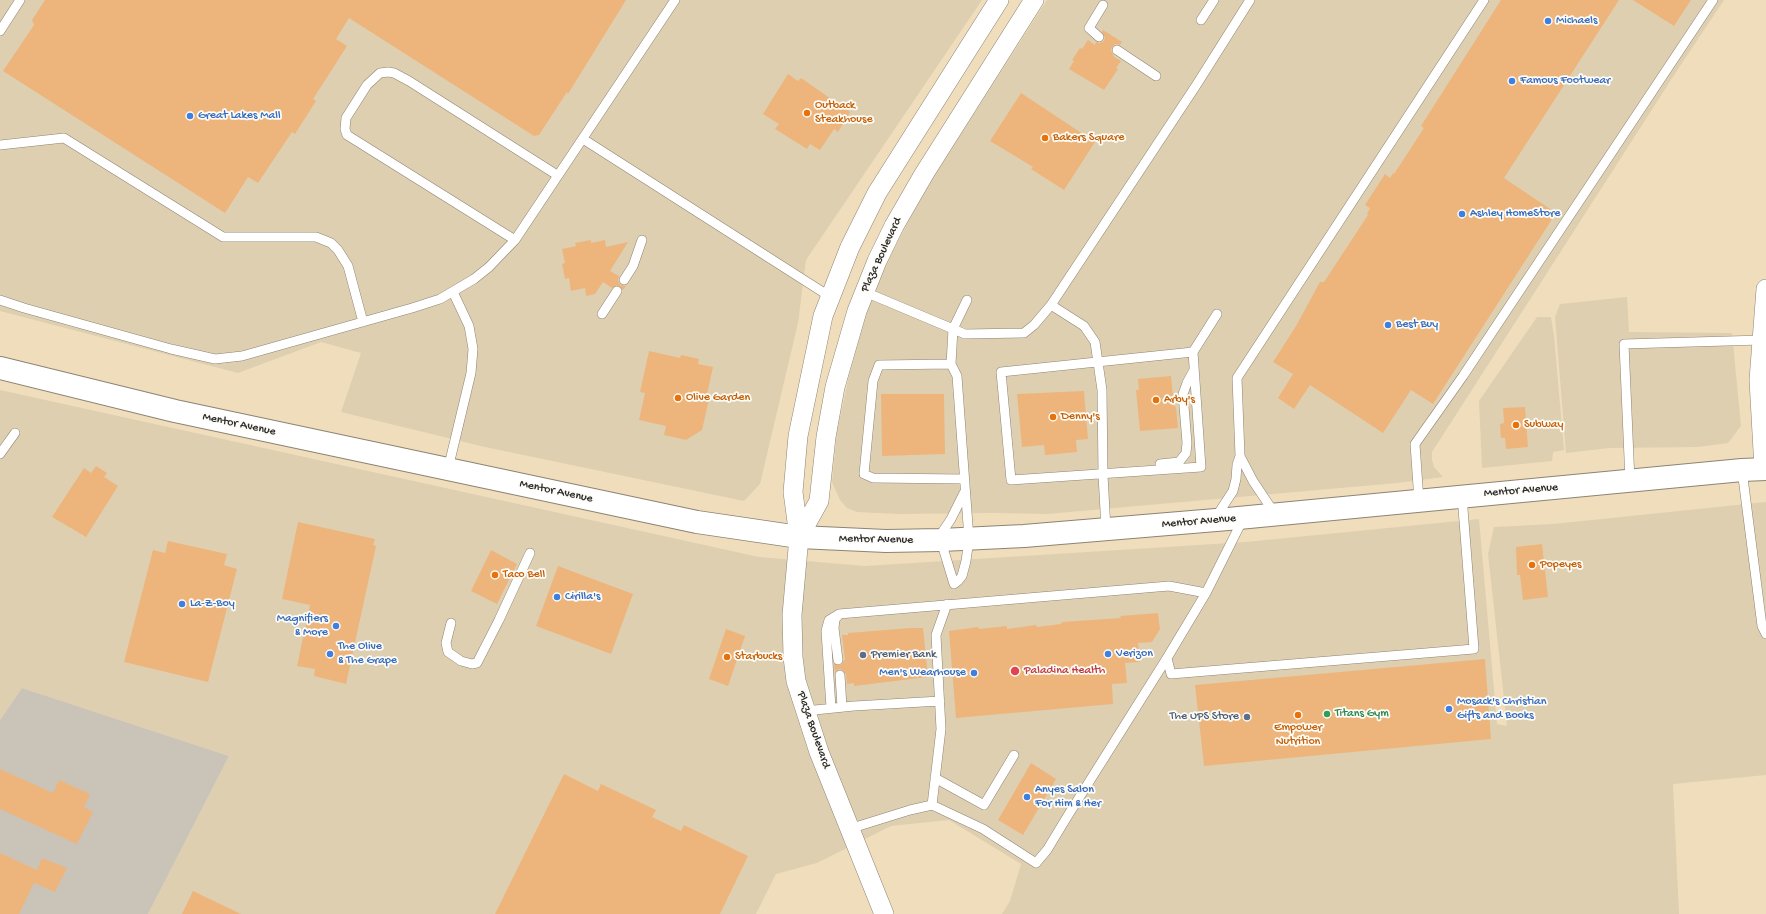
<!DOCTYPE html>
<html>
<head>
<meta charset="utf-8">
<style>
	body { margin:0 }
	canvas { display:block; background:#efddbc }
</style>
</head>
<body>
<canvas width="1766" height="914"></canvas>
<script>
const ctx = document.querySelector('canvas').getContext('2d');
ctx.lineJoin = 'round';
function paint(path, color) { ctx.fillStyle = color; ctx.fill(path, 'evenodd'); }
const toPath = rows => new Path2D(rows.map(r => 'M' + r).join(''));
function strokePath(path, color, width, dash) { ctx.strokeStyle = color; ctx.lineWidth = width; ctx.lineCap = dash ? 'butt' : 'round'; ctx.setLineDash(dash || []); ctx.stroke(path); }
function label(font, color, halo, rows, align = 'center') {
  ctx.font = font + ' "Gochi Hand",sans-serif'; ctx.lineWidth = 3.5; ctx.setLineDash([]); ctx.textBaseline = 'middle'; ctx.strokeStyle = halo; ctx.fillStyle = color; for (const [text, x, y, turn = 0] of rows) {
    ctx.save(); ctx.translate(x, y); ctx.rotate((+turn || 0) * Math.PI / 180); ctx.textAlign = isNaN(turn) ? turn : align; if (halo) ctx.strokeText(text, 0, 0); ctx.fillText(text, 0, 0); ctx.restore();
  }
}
paint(toPath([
	[0,0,982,0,806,260,798,323,760,484,744,501,485,447,341,412,361,353,321,342,238,373,0,311],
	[1047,0,1724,0,1678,69,1432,452,1432,460,1434,467,1443,477,1397,483,1047,514,994,513,898,514,857,512,847,508,840,500,832,482,837,432,849,376,865,318,887,262,925,190],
	[1627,297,1629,332,1732,333,1741,426,1728,443,1698,447,1609,448,1566,453,1555,317,1560,304],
	[1537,317,1551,317,1554,336,1564,450,1553,452,1552,461,1482,468,1479,401],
	[0,390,759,557,865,566,1246,542,1479,519,1497,724,1507,726,1488,554,1494,527,1553,524,1766,502,1766,775,1673,784,1679,914,1002,914,1010,901,1021,864,949,820,891,826,817,863,776,874,756,914,148,914,229,756,22,688,0,720]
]), '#dfcfb1');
paint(toPath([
	[22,688,229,756,148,914,0,914,0,720]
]), '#cac3b8');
paint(toPath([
	[45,0,626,0,568,94,567,92,539,135,534,136,349,18,336,39,347,46,313,99,316,101,295,134,292,132,258,183,248,177,225,213,3,71,34,25,32,20],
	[1501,0,1619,0,1504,178,1556,213,1433,404,1411,390,1383,433,1310,385,1294,409,1278,398,1293,374,1273,362,1296,326,1320,282,1324,282,1368,215,1367,214,1370,208,1365,205,1385,174,1390,178,1393,173,1394,174,1424,128,1421,126],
	[1633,0,1691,0,1674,26],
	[1103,30,1122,42,1120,45,1115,44,1112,47,1111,50,1114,57,1121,61,1116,68,1118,69,1104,90,1069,69,1074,61,1072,60,1080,48,1082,49,1088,40,1095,45,1096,42,1100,43,1104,41,1105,38,1102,32],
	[788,74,798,81,801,78,850,112,838,132,834,129,820,150,810,144,807,149,775,129,779,124,763,114],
	[1021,93,1095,142,1064,190,1031,169,1033,167,990,141],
	[591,240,591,243,605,240,606,247,628,242,610,271,619,276,618,280,620,285,626,286,623,290,620,286,615,286,612,288,603,282,595,294,586,296,585,288,571,291,569,278,565,279,562,264,565,263,562,249,576,246,575,243],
	[649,351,680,358,681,355,699,359,698,364,713,367,707,394,710,395,702,430,686,440,664,435,666,426,639,420,645,393,640,392],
	[1171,376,1174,406,1176,407,1178,428,1140,431,1136,390,1139,390,1138,379],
	[1084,391,1088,439,1076,440,1077,452,1045,455,1044,445,1022,447,1017,394],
	[881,394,944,394,945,454,882,456],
	[1525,407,1528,447,1506,449,1505,438,1501,438,1500,424,1504,423,1503,408],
	[96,466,107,473,104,477,118,486,86,537,52,517,84,468,91,473],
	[298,522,375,539,373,545,376,546,346,684,314,676,315,669,297,666,310,605,282,599],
	[168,541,227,554,224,565,237,569,208,682,124,662,153,550,165,553],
	[1542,544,1548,597,1523,600,1520,575,1517,575,1516,547],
	[491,550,517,564,497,604,471,591],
	[558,566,633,594,611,654,536,626],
	[1158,613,1160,629,1152,642,1138,643,1140,662,1125,663,1127,683,1112,684,1113,704,956,718,949,631,978,627,979,629,1007,626,1007,629,1036,625,1037,627,1061,624,1062,622,1121,618,1120,616],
	[910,628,923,628,928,677,854,686,854,683,847,684,846,674,843,670,839,669,835,672,834,664,841,665,845,659,842,635,848,635,848,633],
	[726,629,745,636,728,686,709,679],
	[1485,659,1491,739,1204,766,1195,685],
	[1031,763,1056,779,1023,835,998,820],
	[0,769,53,793,59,780,90,794,84,807,93,812,77,844,0,809],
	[564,774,598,791,601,784,656,810,652,817,681,831,684,825,748,856,720,914,495,914],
	[0,853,37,870,42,858,67,868,55,892,34,883,19,914,0,914],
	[193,891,241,914,182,914]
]), '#edb57c');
const lane = toPath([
	[1201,20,1214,0],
	[0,31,20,0],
	[1099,37,1089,28,1103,5],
	[1117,50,1156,76],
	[583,139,829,296],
	[0,145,64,138,223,237,316,237,331,243,338,250,348,266,363,322],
	[515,240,347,135,345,129,346,118,367,85,380,73,388,72,394,73,409,81,557,175],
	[624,280,633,266,642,240],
	[865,292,965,334,1024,333,1034,325,1051,305,1197,84,1250,0],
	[0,300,24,308,171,349,215,359,242,356,412,308,440,299,474,279,489,267,515,240,675,0],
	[1051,305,1084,326,1095,342,1102,390,1103,475,1106,529],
	[602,314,617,291],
	[1193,352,1201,467,1011,480,1001,372,1193,352,1217,314],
	[951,364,953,329,967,300],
	[0,454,15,433],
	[1240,456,1253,481,1275,514],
	[1160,464,1179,462,1186,453,1187,443,1183,394,1187,383,1194,370],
	[448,469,471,373,473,349,469,326,453,292],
	[1742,470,1762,626,1766,634],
	[1630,481,1624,344,1762,340],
	[1419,501,1415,444,1463,376,1713,0],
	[1216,517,1233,491,1236,479,1237,465,1240,456,1237,378,1484,0],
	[939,537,951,519,964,493],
	[941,541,954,584,958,581,962,576,966,561,969,539,957,376,951,364,879,365,873,381,864,474,873,478,964,479],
	[451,623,446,643,448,652,461,661,472,664,477,663,499,620,530,553],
	[1167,658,1171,674,1474,649,1462,496],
	[838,660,834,628,835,619,839,615],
	[840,675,842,707],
	[831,708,826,631,829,620,839,614,1169,586,1206,593],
	[805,711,854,706,940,701],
	[935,778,984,805,1014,755],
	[932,805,941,729,936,635,947,604],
	[849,829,910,810,932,805,983,829,1036,863,1047,850,1067,817,1167,658,1206,593,1243,519]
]);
const street = toPath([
	[1764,469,1759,380,1766,289],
	[799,537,819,501,826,437,835,387,857,311,877,261,894,226,924,174,1034,0],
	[884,914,819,752,796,681,793,657,792,615,799,537,793,492,798,436,823,316,850,247,877,193,999,0]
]);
const primary = toPath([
	[0,368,175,411,617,505,697,522,799,537,886,541,941,540,1024,536,1228,519,1742,470,1766,469]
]);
strokePath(lane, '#8d8474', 10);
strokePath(street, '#8d8474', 20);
strokePath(primary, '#8d8474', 24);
strokePath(lane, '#fff', 9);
strokePath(street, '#fff', 19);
strokePath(primary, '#fff', 22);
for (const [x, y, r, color] of [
	[1548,21,4,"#3f7fe0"],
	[1512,81,4,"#3f7fe0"],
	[807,113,4,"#e8710a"],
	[190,116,4,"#3f7fe0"],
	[1045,138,4,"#e8710a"],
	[1462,214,4,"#3f7fe0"],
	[1388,325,4,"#3f7fe0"],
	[678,398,4,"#e8710a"],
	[1156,400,4,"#e8710a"],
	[1053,417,4,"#e8710a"],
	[1516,425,4,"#e8710a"],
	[1532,565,4,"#e8710a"],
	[495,575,4,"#e8710a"],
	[557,597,4,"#3f7fe0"],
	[182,604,4,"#3f7fe0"],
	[336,626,4,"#3f7fe0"],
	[330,654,4,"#3f7fe0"],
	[1108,654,4,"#3f7fe0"],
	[863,655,4,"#5c6f8a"],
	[727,657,4,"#e8710a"],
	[1015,671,5,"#e0444e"],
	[974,673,4,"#3f7fe0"],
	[1449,709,4,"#3f7fe0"],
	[1327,714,4,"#2e9e5b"],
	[1298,715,4,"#e8710a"],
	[1247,717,4,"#5c6f8a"],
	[1027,797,4,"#3f7fe0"]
]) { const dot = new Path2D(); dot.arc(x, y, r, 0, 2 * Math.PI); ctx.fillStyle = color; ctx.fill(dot); strokePath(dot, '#fdfcf7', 1.5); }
label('12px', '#366cbe', '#fdfcf7', [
	["Michaels",1556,21],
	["Famous Footwear",1520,81],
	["Great Lakes Mall",198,116],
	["Ashley HomeStore",1470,214],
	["Best Buy",1396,325],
	["Cirilla's",565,597],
	["La-Z-Boy",190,604],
	["Magnifiers",328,619,"right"],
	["& More",328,633,"right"],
	["The Olive",338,647],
	["& The Grape",338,661],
	["Verizon",1116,654],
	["Men's Wearhouse",966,673,"right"],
	["Mosack's Christian",1457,702],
	["Gifts and Books",1457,716],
	["Anyes Salon",1035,790],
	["For Him & Her",1035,804]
], 'left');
label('12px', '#c56008', '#fdfcf7', [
	["Outback",815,106],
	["Steakhouse",815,120],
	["Bakers Square",1053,138],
	["Olive Garden",686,398],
	["Arby's",1164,400],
	["Denny's",1061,417],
	["Subway",1524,425],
	["Popeyes",1540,565],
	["Taco Bell",503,575],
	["Starbucks",735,657],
	["Empower",1298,728,"center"],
	["Nutrition",1298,742,"center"]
], 'left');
label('12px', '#2b2b2b', '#fdfcf7', [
	["Plaza Boulevard",882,255,-65],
	["Mentor Avenue",239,425,12],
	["Mentor Avenue",1521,491,-5],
	["Mentor Avenue",556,492,12],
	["Mentor Avenue",1199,522,-5],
	["Mentor Avenue",876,540,1],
	["Plaza Boulevard",813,730,71]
]);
label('12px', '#4e5e75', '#fdfcf7', [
	["Premier Bank",871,655],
	["The UPS Store",1239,717,"right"]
], 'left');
label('12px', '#be3a42', '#fdfcf7', [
	["Paladina Health",1024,671]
], 'left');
label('12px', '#27864d', '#fdfcf7', [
	["Titans Gym",1335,714]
], 'left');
</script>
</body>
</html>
